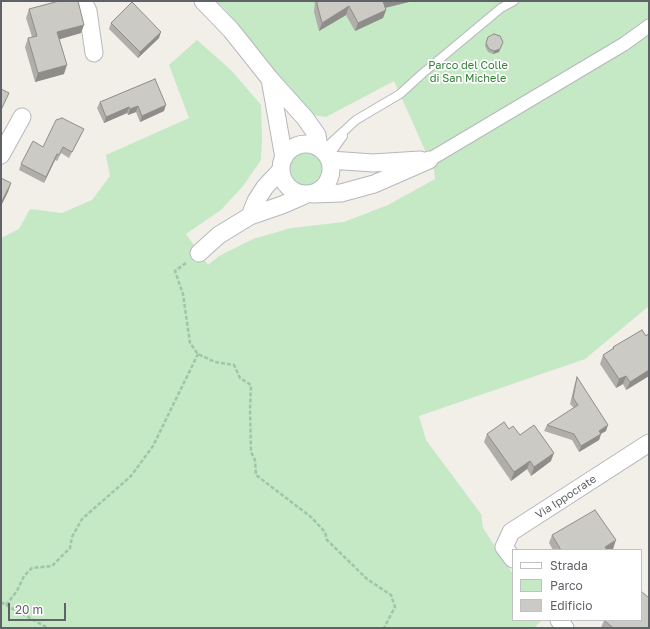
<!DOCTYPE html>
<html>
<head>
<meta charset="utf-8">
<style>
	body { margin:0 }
	#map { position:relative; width:650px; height:629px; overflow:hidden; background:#f1efe8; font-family:"Golos Text",sans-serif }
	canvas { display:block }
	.frame { position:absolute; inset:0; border:2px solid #5f6368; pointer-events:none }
	.legend { position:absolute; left:512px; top:549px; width:130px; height:72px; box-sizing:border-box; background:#fff; border:1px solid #bfc1c3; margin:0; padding:5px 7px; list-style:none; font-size:12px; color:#5f6368 }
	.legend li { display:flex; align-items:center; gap:8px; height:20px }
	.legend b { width:20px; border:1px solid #bfc1c3 }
	.scale { position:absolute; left:8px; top:603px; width:58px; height:18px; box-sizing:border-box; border:2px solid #5f6368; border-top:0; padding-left:5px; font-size:12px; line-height:14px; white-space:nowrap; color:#5f6368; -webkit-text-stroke:3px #fff; paint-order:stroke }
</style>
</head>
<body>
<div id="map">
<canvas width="650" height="629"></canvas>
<div class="frame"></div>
<ul class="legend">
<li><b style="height:5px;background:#fff"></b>Strada</li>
<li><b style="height:11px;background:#c5e8c5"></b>Parco</li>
<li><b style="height:11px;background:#cccac5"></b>Edificio</li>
</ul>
<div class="scale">20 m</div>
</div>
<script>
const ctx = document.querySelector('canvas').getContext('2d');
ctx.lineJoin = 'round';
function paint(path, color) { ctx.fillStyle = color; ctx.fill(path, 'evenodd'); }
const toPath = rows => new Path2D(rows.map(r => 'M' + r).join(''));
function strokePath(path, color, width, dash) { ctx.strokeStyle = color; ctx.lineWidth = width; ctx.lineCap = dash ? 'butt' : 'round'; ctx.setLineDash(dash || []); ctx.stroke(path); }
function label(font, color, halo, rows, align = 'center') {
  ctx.font = font + ' "Golos Text",sans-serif'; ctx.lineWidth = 3.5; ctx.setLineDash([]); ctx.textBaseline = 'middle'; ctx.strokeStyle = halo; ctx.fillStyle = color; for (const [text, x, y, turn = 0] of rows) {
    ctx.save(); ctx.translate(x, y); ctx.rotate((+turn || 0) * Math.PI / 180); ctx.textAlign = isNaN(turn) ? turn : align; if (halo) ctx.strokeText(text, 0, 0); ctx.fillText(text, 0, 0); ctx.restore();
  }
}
paint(toPath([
	[216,1,649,1,649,306,585,359,419,416,426,440,481,514,483,528,513,574,513,620,542,620,534,628,1,628,1,238,19,229,30,209,62,213,92,200,110,176,106,155,189,118,169,65,197,40,232,71,261,105,262,139,261,160,243,186,221,210,186,234,208,265,219,256,253,239,291,228,344,222,388,205,435,179,434,170,394,81,326,117,313,115,297,100,225,9],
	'289 170a17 17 0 1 1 34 0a17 17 0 1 1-34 0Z'
]), '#c5e8c5');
const service = toPath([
	[322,151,356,120,400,94,423,73,501,8,514,1],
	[328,157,343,136]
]);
const pedestrian = toPath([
	[429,160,624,44,649,26]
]);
const minor = toPath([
	[83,1,88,11,94,53],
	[203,1,231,30,270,79,305,118,317,135,319,148],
	[270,79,284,158],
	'281 169a25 25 0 1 1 50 0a25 25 0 1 1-50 0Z',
	[1,155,22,117],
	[330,160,373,163,420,160],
	[313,194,341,193,374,184,429,160],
	[250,216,256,201,265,187,281,170],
	[199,253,219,235,250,216,282,205,305,195],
	[513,559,504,547,511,532,649,443],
	[559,620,565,628]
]);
strokePath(service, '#b5b8bc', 10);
strokePath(pedestrian, '#b5b8bc', 15);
strokePath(minor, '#b5b8bc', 19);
strokePath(toPath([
	[186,263,175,271,183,294,190,343,198,354,215,362,234,365,240,378,251,385,250,410,251,452,255,460,256,475,311,517,325,532,327,540,367,579,391,595,395,607,384,628],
	[1,602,6,605,17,591,24,576,32,568,52,566,70,548,72,537,82,519,131,476,153,446,198,354],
	[6,605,48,628]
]), '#9cc7a9', 2.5, [4, 2]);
strokePath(service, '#fff', 8);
strokePath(pedestrian, '#fff', 13);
strokePath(minor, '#fff', 17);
paint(toPath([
	[315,1,410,1,409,2,385,8,386,10,383,18,355,31,346,15,319,31,314,12],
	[29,9,81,33,59,39,64,74,35,82,25,47,28,38,32,37,26,18],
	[111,23,159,38,138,58,109,29],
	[488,37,503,42,499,52,493,54,488,52,485,46],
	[155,79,164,111,140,122,136,112,128,115,127,113,104,123,97,108,100,102],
	[84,129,81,135,69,158,61,153,57,161,55,160,44,183,19,170,21,164,43,147],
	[649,333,649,376,626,390,623,384,616,388,600,364,603,355,612,349,613,347,646,336],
	[577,377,606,431,601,434,599,440,579,452,572,440,544,431,547,425,574,408,570,404,575,383],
	[509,429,520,435,551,461,531,476,527,469,511,481,484,442,487,434],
	[552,535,613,549,611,550,553,550,549,543],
	[604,620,649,628,601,628]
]), '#afaea9');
paint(toPath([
	[383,1,410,1,409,2,380,9],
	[349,6,346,15,319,31,322,23],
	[386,10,383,18,355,31,358,23],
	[84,25,81,33,54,41,57,32],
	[161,32,159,38,138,58,140,52],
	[500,49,499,52,493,54,494,51],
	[67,65,64,74,35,82,38,73],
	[166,105,164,111,140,122,142,116],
	[138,106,136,112,128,115,130,109],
	[129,107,127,113,104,123,106,117],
	[57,154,55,160,44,183,46,177],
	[11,183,8,192,1,206,1,203],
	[649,370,649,376,626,390,630,382],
	[626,376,623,384,616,388,619,379],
	[608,425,606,431,600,434,601,434,599,440,579,452,581,446,599,431],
	[554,453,551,461,531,476,534,467],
	[530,461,527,469,511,481,514,472],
	[616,540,613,549,611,550,604,550,605,547]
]), '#8f8d8a');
const building = toPath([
	[59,1,78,1,84,25,57,32,67,65,38,73,28,38,37,36,29,9,59,1],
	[317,1,383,1,386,10,358,23,349,6,322,23,317,4,317,1],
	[132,2,161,32,140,52,111,23,132,2],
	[494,34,500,36,503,42,500,49,494,51,489,49,486,43,488,37,494,34],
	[155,79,166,105,142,116,138,106,130,109,129,107,106,117,100,102,155,79],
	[1,89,9,93,1,110,1,89],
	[62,118,84,129,72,152,63,147,59,155,57,154,46,177,21,164,33,141,43,147,56,120,62,118],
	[1,178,11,183,1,203,1,178],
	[642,330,646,336,649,333,649,370,630,382,626,376,619,379,603,355,614,348,613,347,642,330],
	[577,377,608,425,599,431,601,434,581,446,574,434,547,425,578,405,573,398,577,377],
	[504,422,509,429,513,426,520,435,534,425,554,453,534,467,530,461,514,472,487,434,504,422],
	[595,510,616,540,605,547,607,550,561,550,552,535,595,510],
	[641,591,649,598,649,628,613,628,604,620,641,620,641,591]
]);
paint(building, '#cccac5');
strokePath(building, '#8f8d8a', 1);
label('11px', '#348238', '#fff', [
	["Parco del Colle",468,66],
	["di San Michele",468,79]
]);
label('11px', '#5f6368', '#fff', [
	["Via Ippocrate",566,497,-33]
]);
</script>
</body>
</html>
